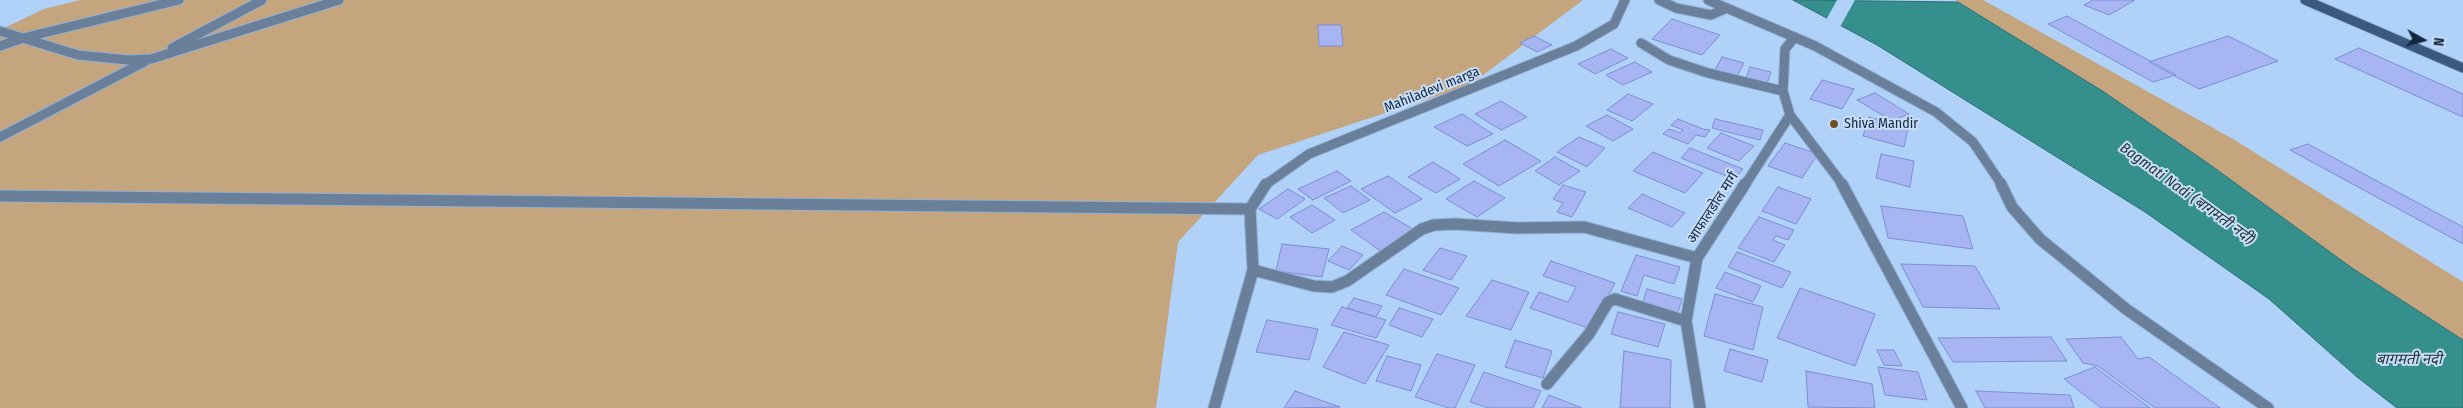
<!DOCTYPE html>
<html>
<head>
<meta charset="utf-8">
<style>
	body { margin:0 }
	#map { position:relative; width:2463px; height:408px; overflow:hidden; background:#b0d1f8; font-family:"Fira Sans Condensed",sans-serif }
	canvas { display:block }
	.north { position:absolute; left:2398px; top:15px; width:50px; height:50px; -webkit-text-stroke:4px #c7ddf8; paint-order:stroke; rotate:97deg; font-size:14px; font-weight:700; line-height:20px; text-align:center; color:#122841 }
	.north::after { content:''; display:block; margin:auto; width:18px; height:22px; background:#122841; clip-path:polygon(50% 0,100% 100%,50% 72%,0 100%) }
</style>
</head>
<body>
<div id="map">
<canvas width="2463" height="408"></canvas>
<div class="north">N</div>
</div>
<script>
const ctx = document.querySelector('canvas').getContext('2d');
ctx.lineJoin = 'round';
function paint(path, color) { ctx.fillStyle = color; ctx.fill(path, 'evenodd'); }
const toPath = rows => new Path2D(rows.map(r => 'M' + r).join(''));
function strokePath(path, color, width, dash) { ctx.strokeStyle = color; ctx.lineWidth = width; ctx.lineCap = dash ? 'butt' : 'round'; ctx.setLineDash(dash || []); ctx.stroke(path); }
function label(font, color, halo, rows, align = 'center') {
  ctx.font = font + ' "Fira Sans Condensed","Noto Sans Devanagari",sans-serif'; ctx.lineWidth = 4; ctx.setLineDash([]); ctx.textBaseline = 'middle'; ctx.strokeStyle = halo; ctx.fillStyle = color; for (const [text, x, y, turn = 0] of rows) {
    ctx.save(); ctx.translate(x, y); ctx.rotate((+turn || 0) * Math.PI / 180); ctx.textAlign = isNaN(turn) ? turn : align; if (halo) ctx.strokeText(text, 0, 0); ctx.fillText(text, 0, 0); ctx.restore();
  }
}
paint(toPath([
	[80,0,1583,0,1470,85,1258,155,1178,242,1156,408,0,408,0,30,44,9],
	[1955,0,1983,0,2233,139,2463,282,2463,340,2352,268,2209,164,2104,92]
]), '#c5a57d');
const water = toPath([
	[1793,0,1958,2,2104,92,2209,164,2352,268,2463,340,2463,408,2397,408,2357,377,2269,299,2145,212,1877,45,1793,0]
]);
paint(water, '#358f8d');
strokePath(water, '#2a7076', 1);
paint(toPath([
	[1837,0,1855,0,1840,27,1826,20]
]), '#b0d1f8');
const building = toPath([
	[2093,0,2135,0,2109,15,2084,5,2093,0],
	[2067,16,2176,75,2153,82,2048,24,2067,16],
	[1672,19,1720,35,1702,55,1652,39,1672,19],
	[1318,25,1341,25,1343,46,1319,46,1318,25],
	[1534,36,1552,45,1537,52,1520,43,1534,36],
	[2228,36,2278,61,2199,89,2149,62,2228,36],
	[2359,48,2463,94,2463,117,2335,59,2359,48],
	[1611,49,1628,58,1595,74,1578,64,1611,49],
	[1722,57,1744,63,1737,76,1715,70,1722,57],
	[1635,62,1652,72,1623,85,1606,75,1635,62],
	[1750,67,1771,72,1767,83,1746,78,1750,67],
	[1822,80,1854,89,1842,109,1810,99,1822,80],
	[1875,93,1909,114,1892,121,1857,100,1875,93],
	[1628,94,1653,104,1632,121,1607,110,1628,94],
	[1501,101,1527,117,1501,130,1475,114,1501,101],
	[1462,114,1493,134,1467,146,1434,127,1462,114],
	[1607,115,1633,129,1613,141,1586,126,1607,115],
	[1869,117,1908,128,1904,147,1863,136,1869,117],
	[1678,119,1703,129,1710,130,1705,137,1696,135,1688,144,1663,134,1669,129,1680,133,1683,130,1671,125,1678,119],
	[1715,119,1763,130,1760,140,1712,128,1715,119],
	[1721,133,1754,146,1739,161,1707,148,1721,133],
	[1579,137,1605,148,1587,167,1557,152,1579,137],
	[1505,140,1541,161,1499,186,1463,164,1505,140],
	[1785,143,1818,154,1802,178,1768,166,1785,143],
	[2308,144,2463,227,2463,244,2290,150,2308,144],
	[1690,148,1743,169,1734,179,1681,158,1690,148],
	[1653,152,1703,173,1685,193,1633,171,1653,152],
	[1881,154,1914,161,1910,187,1876,178,1881,154],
	[1555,157,1580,171,1559,185,1535,171,1555,157],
	[1433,162,1460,179,1436,193,1408,177,1433,162],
	[1337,171,1351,181,1313,200,1298,189,1337,171],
	[1388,176,1422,199,1395,213,1361,189,1388,176],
	[1474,181,1505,198,1477,217,1446,199,1474,181],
	[1563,185,1586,192,1572,217,1557,212,1563,203,1553,199,1563,185],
	[1351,186,1370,200,1343,213,1324,198,1351,186],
	[1778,187,1811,199,1796,224,1762,211,1778,187],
	[1288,189,1305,199,1277,219,1259,209,1288,189],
	[1642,194,1685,213,1672,227,1628,208,1642,194],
	[1312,205,1335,220,1312,233,1290,217,1312,205],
	[1881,206,1963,216,1973,249,1888,238,1881,206],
	[1384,212,1416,231,1382,252,1351,230,1384,212],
	[1759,217,1794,230,1788,240,1776,236,1773,240,1785,245,1774,262,1738,248,1759,217],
	[1282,244,1329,249,1322,277,1276,271,1282,244],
	[1342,246,1363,255,1349,270,1328,261,1342,246],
	[1440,248,1467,256,1451,280,1423,270,1440,248],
	[1737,252,1791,272,1782,288,1728,267,1737,252],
	[1636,255,1680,267,1674,284,1644,275,1637,296,1621,291,1636,255],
	[1551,261,1615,283,1591,329,1530,308,1539,292,1568,302,1576,287,1543,276,1551,261],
	[1901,264,1975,266,2000,309,1923,307,1901,264],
	[1404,269,1459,288,1441,315,1386,295,1404,269],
	[1725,272,1761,286,1753,302,1716,288,1725,272],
	[1492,280,1529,292,1511,330,1466,316,1492,280],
	[1800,288,1875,314,1855,366,1777,338,1800,288],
	[1647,289,1682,299,1677,315,1642,304,1647,289],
	[1715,294,1763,307,1753,350,1704,336,1715,294],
	[1354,298,1382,306,1376,317,1347,308,1354,298],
	[1342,307,1386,320,1376,338,1331,325,1342,307],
	[1399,308,1433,319,1422,337,1389,325,1399,308],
	[1618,312,1665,324,1658,347,1611,334,1618,312],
	[1267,320,1318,329,1309,360,1256,352,1267,320],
	[1344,332,1389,345,1365,384,1323,367,1344,332],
	[2051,337,2067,361,1953,362,1938,338,2051,337],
	[2121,337,2138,359,2149,357,2220,408,2155,408,2098,366,2083,363,2066,339,2121,337],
	[1515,340,1552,351,1543,378,1505,367,1515,340],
	[1730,349,1768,360,1762,382,1724,371,1730,349],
	[1877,350,1894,350,1902,366,1884,365,1877,350],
	[1624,351,1671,360,1670,408,1620,408,1624,351],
	[1437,354,1475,365,1455,408,1449,408,1415,397,1437,354],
	[1387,356,1421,365,1411,391,1376,381,1387,356],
	[1878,367,1918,372,1927,400,1885,395,1878,367],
	[2095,367,2150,408,2101,408,2064,379,2095,367],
	[1806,371,1872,384,1875,408,1808,407,1806,371],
	[1484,372,1541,391,1533,408,1489,408,1470,402,1484,372],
	[1295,391,1340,407,1284,408,1295,391],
	[1976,391,2070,395,2074,408,1985,408,1976,391],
	[1549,395,1582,408,1542,408,1549,395]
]);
paint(building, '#a7b6f2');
strokePath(building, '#7c8dd5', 1);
const minorFar1 = toPath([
	[1659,0,1676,8,1711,15,1727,8],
	[1708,0,1815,46,1936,112,1973,142,2002,185],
	[0,31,78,55,128,60,151,59,339,0],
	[1641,43,1669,60,1708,73,1783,91],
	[0,46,23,38,179,0],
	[172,48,262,0],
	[1790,115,1843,185],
	[0,137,146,61],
	[1265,185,1309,154,1576,46,1614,24,1625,0],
	[1745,185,1790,115,1783,91,1785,49,1795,37]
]);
const minor = toPath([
	[1842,184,1962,408],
	[2001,184,2012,207,2040,239,2126,309,2268,408],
	[0,196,1250,209],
	[1250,209,1266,184],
	[1253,270,1314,286,1332,287,1347,281,1422,229,1434,225,1455,224,1517,228,1584,227,1697,258],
	[1547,384,1589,334,1608,302,1615,299,1686,321],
	[1214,408,1253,270,1250,209],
	[1700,408,1686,321,1697,258,1745,184]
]);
const secondary = toPath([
	[2305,0,2463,68]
]);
strokePath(minorFar1, '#90afd3', 11);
strokePath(minor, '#90afd3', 13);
strokePath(secondary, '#90afd3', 11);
strokePath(minorFar1, '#6a7f99', 9);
strokePath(minor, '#6a7f99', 11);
strokePath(secondary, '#3a597e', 9);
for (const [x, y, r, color] of [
	[1834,124,5,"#6f5025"]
]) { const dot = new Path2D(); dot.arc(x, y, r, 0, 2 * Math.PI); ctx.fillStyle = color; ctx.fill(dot); strokePath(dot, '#c7ddf8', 2); }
label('14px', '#122841', '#c7ddf8', [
	["Mahiladevi marga",1432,90,-22],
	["आफालडोल मार्ग",1713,208,-57]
]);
label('14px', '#122841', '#c7ddf8', [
	["Shiva Mandir",1844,124]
], 'left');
label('italic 15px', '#1d3232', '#c7ddf8', [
	["Bagmati Nadi (बागमती नदी)",2187,194,36],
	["बागमती नदी",2409,360]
]);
</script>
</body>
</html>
